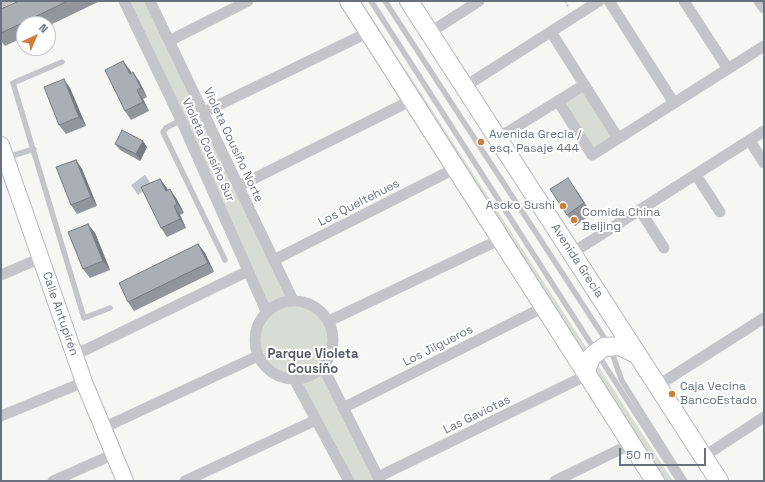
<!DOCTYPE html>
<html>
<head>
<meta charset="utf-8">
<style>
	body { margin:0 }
	#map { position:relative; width:765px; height:482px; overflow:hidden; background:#f6f6f4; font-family:"Space Grotesk",sans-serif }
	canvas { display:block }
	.frame { position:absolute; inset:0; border:2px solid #697181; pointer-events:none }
	.north { position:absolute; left:16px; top:16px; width:40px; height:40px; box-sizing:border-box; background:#fff; border:1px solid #c3c6cd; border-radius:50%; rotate:44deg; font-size:11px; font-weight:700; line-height:16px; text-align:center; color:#697181 }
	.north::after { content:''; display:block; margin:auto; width:14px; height:18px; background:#cf7f3b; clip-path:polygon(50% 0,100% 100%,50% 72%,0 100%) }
	.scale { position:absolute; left:619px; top:448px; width:87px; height:18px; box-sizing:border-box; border:2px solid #697181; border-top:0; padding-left:5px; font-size:12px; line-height:14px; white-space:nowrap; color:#697181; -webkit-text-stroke:3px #fff; paint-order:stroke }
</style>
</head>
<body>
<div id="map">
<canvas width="765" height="482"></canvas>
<div class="frame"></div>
<div class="north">N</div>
<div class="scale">50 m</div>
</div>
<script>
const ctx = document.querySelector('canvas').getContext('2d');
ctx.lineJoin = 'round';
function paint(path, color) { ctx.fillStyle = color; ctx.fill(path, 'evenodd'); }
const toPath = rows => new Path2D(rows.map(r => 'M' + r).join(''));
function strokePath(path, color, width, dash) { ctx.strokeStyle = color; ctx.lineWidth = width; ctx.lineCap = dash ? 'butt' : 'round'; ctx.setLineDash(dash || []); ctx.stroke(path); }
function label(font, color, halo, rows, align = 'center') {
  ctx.font = font + ' "Space Grotesk",sans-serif'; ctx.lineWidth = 4; ctx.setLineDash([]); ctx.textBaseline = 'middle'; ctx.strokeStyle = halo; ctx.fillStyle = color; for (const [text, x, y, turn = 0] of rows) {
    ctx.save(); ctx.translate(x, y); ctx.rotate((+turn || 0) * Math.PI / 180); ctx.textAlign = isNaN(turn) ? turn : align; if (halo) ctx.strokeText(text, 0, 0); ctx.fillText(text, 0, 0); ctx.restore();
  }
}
paint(toPath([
	[126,1,148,1,293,304,311,309,325,322,329,336,328,351,320,364,377,481,349,481,294,375,281,372,270,365,262,354,259,340,261,326,269,314],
	[353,1,361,1,673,481,665,481,583,352,542,298],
	[583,89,613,137,592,151,562,102]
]), '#d7ddd5');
paint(toPath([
	[145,175,152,185,138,195,131,185]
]), '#bfc4ca');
const secondary = toPath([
	[1,145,84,382,125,481]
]);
const primary = toPath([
	[349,1,655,481],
	[409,1,719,481],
	[587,375,587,367,592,356,604,347,620,346,636,354]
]);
strokePath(secondary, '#b5b8bd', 18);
strokePath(primary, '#b6b8bc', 20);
strokePath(toPath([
	[565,1,568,7]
]), '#bcbdc0', 2, [2, 2]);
strokePath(toPath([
	[371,1,679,481],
	[385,1,598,328,609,345,622,381,685,481],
	[1,5,10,1],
	[62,62,13,83,84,318,110,308],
	[181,120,166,128,163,132,225,260],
	[8,157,34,149]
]), '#c3c5c8', 5.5);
strokePath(toPath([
	[124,1,181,120,266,311],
	[150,1,293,300],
	[609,1,674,103],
	[684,1,728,69],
	[759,1,764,8],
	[551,32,618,138],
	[429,33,479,1],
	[169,41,248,1],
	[464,87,599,1],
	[558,101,592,155,764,46],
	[204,112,369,32],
	[498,138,584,85],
	[750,141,764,163],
	[696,175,720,212],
	[239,186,412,100],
	[640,210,664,248],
	[572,253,764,131],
	[274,260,456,168],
	[1,275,41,258],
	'255 340a39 39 0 1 1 78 0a39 39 0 1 1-78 0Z',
	[329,321,501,239],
	[75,355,248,271],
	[323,367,380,481],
	[294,379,349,481],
	[657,386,764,318],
	[343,408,544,307],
	[1,416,84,382],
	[103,428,258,356],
	[703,457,764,417],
	[378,477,587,375],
	[53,481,114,454],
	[185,481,316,420],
	[555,481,631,444]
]), '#c3c5c8', 11);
strokePath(secondary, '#fff', 16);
strokePath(primary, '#fff', 18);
paint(toPath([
	[19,1,97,1,98,2,48,26,48,24,24,24,24,37,5,46,1,41,1,9],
	[130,70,131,73,139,81,147,97,143,99,149,111,131,120,125,111],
	[70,88,86,126,66,134,59,125],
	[115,144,147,147,140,161,120,150],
	[76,160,82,169,97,206,77,214,71,205],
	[160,179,168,190,176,198,184,213,180,215,186,228,167,237,161,228],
	[576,189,592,214,575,226,567,215],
	[95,233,110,270,90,278,83,269],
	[198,244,205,253,214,272,134,311,128,302]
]), '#92969c');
paint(toPath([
	[123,61,130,70,136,83,130,74],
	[133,72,139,81,147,97,141,88],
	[64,79,70,88,86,126,79,117],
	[137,90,143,99,149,111,143,102],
	[143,141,147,147,140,161,136,154],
	[76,160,82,169,97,206,91,197],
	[160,179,167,188,172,200,166,191],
	[170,189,176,198,184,213,177,204],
	[174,206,180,215,186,228,180,219],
	[88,224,95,233,110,270,103,261],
	[198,244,205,253,214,272,208,263]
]), '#777a7f');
const building = toPath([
	[19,1,68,1,1,33,1,9,19,1],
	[123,61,130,74,133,72,141,88,137,90,143,102,125,111,105,70,123,61],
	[64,79,79,117,59,125,44,87,64,79],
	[122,130,143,141,136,154,115,144,122,130],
	[76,160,91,197,71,205,56,167,76,160],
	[568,178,584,203,567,215,550,189,568,178],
	[160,179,166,191,170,189,177,204,174,206,180,219,161,228,141,187,160,179],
	[88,224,103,261,83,269,68,232,88,224],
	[198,244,208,263,128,302,119,283,198,244]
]);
paint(building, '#aaaeb5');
strokePath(building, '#777a7f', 1);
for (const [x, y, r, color] of [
	[481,142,4,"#cf7f3b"],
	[563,206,4,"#cf7f3b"],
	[574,220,4,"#cf7f3b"],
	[672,394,4,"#cf7f3b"]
]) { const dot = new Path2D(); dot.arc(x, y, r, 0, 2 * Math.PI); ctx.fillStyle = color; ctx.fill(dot); strokePath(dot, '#fff', 1.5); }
label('12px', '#697181', '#fff', [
	["Avenida Grecia /",489,135],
	["esq. Pasaje 444",489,149],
	["Asoko Sushi",555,206,"right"],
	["Comida China",582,213],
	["Beijing",582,227],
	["Caja Vecina",680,387],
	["BancoEstado",680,401]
], 'left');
label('12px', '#697181', '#fff', [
	["Violeta Cousiño Norte",233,145,65],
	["Violeta Cousiño Sur",208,150,66],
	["Los Queltehues",359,203,-27],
	["Avenida Grecia",577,261,57],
	["Calle Antupirén",60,314,71],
	["Los Jilgueros",438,346,-27],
	["Las Gaviotas",477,415,-26]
]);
label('bold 13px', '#565c67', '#fff', [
	["Parque Violeta",313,354],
	["Cousiño",313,369]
]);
</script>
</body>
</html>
